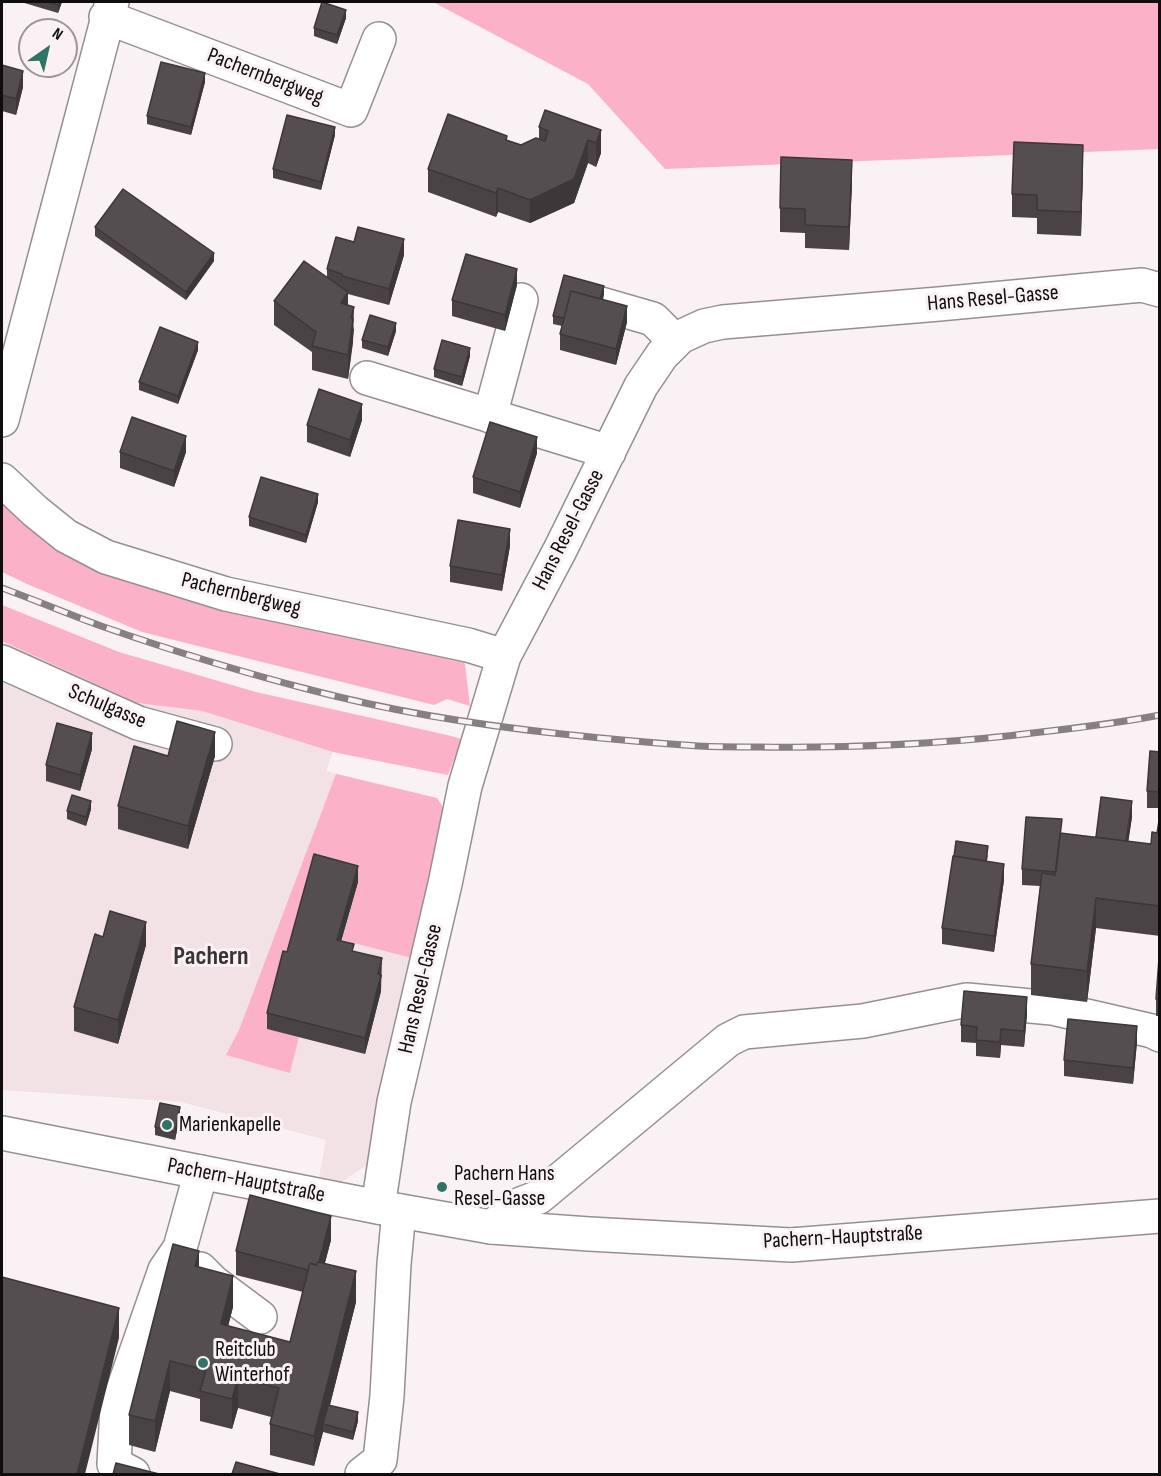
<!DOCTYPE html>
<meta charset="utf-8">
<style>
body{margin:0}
#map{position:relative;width:1161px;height:1476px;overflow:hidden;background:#faf1f4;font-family:"Sofia Sans Condensed",sans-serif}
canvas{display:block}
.frame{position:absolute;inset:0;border:3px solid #100d0e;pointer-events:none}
.north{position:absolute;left:18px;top:18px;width:60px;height:60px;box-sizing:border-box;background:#faf1f4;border:2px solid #9c9698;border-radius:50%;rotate:34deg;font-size:16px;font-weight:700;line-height:24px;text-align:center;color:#100d0e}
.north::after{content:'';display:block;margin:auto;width:21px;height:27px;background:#2f7467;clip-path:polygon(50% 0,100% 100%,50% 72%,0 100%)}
</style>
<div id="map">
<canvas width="1161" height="1476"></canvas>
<div class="frame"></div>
<div class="north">N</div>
</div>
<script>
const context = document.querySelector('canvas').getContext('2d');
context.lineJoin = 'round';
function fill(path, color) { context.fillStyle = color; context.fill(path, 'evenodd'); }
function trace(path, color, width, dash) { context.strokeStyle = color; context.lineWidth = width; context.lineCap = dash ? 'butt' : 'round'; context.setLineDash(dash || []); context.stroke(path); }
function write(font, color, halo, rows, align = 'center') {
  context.font = font + ' "Sofia Sans Condensed",sans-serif'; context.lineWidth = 6; context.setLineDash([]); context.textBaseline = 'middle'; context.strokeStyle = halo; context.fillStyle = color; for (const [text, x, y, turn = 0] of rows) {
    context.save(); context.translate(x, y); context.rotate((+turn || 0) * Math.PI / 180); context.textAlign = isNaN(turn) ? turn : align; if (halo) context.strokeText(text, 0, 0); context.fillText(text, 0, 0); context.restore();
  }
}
fill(new Path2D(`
 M2,641L137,703L202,711L333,752L326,771L437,798L412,958L366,1166L341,1182L319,1177L326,1140L181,1102L2,1090Z`), '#f2e2e6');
fill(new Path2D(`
 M433,2H1159V149L665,169L588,84Z
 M2,504L24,515L461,657L465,664L470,706L447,699L434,705L142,632L27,584L2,572Z
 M2,605L119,652L256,692L447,735L462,739L448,775L333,752L202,711L137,703L2,641Z
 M336,774L437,798L447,813L412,958L342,940L358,882L267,1029L299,1037L290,1073L226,1055L239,1030Z`), '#fbb1c8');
const minor = new Path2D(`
 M106,17L351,110L379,39
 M601,304L653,319L664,330L674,343
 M367,378L609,452
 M490,416L521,300
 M2,420L112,2
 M2,480L35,511L66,536L106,557L226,594L468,645L504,656
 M2,662L138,723L215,744
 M378,1207L394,1102L445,884L465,786L504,656L560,550L641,386L662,355L680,337L704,326L723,322L939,304L1142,285L1160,290
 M491,1227L521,1204L539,1197L728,1040L744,1032L863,1021L967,1000L1052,1008L1152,1031L1160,1035
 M200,1269L213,1282L260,1317
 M133,1474L114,1464L117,1407L165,1270L180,1248L201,1172
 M362,1474L380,1460L387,1396L394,1264L399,1211`);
const major = new Path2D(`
 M2,1133L378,1207L491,1227L589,1234L791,1245L1160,1216`);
trace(minor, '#968f91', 36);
trace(major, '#968f91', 36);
trace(minor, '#fff', 33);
trace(major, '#fff', 33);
const rail = new Path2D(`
 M2,588C35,600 68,614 101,626C170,650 241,672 311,690C394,712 478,725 562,734C608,739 653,743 698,746C718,747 738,747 758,747C841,748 924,745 1007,736C1058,730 1109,725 1160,715`);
trace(rail, '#868082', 7);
trace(rail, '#faf1f4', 4.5, [14]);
fill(new Path2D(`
 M21,2H62L58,13Z
 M346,18L337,44L314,36V28Z
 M2,65L23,87L16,115L2,111Z
 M205,82L191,135L147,124V116Z
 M539,127L601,130V153L596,167L588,163L574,203L530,223L498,212L496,217L428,192V169L507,141L521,145L539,139Z
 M335,135L321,190L273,178V169Z
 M1083,169L1081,236L1037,234V218L1012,217V194Z
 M852,183L849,250L805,248V233L780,232V208Z
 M95,227L214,261L186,300L95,236Z
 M404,255L389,305L348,294V305L354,330L348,379L312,370V352L274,325V301L327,277V269Z
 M517,285L505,331L452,316V300Z
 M604,294L603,300L627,322L616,365L560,350V334L562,326L553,324V316Z
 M396,331L388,356L362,348V340Z
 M198,350L178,404L139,390V382Z
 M470,356L462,386L434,377V369Z
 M362,420L350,457L307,442V425Z
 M120,452H186L174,487L120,468Z
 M537,453L520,508L473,493V477Z
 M318,502L306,543L249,526V517Z
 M510,546L502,591L450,582V566Z
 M92,749L80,791L46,781V765Z
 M1160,752V808H1147V791Z
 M168,756H215L188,849L118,829V806Z
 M1101,797L1132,817L1128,842L1151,844L1157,833L1160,815V936L1096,928L1087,1002L1031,995V964L1040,886L1022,885V869L1062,834L1096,838Z
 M91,809L86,826L67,819V811Z
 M988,854L987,861L1004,880L994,952L942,944V928Z
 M358,882L341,941L382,975L381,979V991L365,1054L267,1029V1013L287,952Z
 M103,937L146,945L118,1044L74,1031V1007Z
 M1160,945V1016H1156V999Z
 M1027,1014L1024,1047L1001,1045L1000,1058L976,1056V1043L961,1042V1025Z
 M1137,1042L1133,1084L1064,1076V1060Z
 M180,1116L175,1140L155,1135V1127Z
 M331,1240L325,1263L356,1302L330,1405L358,1421L353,1440L323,1432L314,1466L270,1455V1424L271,1417L238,1408L232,1429L200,1421V1399L170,1391L155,1452L129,1445V1415L199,1267L233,1307L228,1326L290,1342L303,1292L236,1275V1251Z`), '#494345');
fill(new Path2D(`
 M59,2H62L58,13V5Z
 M346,10V18L337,44V35Z
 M23,71V87L16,115V99Z
 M205,73V82L191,135V127Z
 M335,127V135L321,190V182Z
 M601,130V153L596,167V143Z
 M588,140V163L574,203L530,223V200Z
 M1083,145V169L1081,236V212Z
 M852,160V183L849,250V227Z
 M498,188V212L496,217V193Z
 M404,239V255L389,305V289Z
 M214,253V261L186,300V292Z
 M517,269V285L505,331V315Z
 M604,286V294L598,315V307Z
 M348,292V315L341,303Z
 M627,306V322L616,365V349Z
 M354,307L353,343L348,379V355L351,318Z
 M396,323V331L388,356V347Z
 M198,342V350L178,404V396Z
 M470,348V356L462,386V377Z
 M362,404V420L350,457V440Z
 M186,436V452L174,487V471Z
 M537,437V453L520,508V492Z
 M318,494V502L306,543V535Z
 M510,529V546L502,591V575Z
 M215,732V756L188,849V826Z
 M92,733V749L80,791V775Z
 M91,801V809L86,826V817Z
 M1132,801V817L1126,857V841Z
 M1004,864V880L994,952V936Z
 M358,866V882L337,956V940Z
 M1096,898V928L1087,1002V971Z
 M146,922V945L118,1044V1020Z
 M382,958L381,991L365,1054V1038Z
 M1027,997V1014L1024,1047V1031Z
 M1137,1026V1042L1133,1084V1068Z
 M1001,1029V1045L1000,1058V1042Z
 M180,1107V1116L175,1140V1132Z
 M331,1216V1240L316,1295V1272Z
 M199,1251V1281L195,1266Z
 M356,1271V1302L325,1424H323V1432L314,1466V1436Z
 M233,1276V1307L221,1354V1324Z
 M119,1308V1338L85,1474H77Z
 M170,1361V1391L155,1452V1421Z
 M238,1378V1408L232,1429V1399Z
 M358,1412V1421L353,1440V1432Z`), '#3c3738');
const building = new Path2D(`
 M47,2H59L58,5Z
 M322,2L346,10L337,35L314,28Z
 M161,62L205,73L191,127L147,116Z
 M2,65L23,71L16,99L2,95Z
 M545,110L601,130L596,143L588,140L574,179L530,200L498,188L496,193L428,169L448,114L507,136L506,140L521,145L536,138L545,141L548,131L539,127Z
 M287,115L335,127L321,182L273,169Z
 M1014,142L1083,145L1081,212L1037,210V195L1012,194Z
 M781,157L852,160L849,227L805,225V209L780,208Z
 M123,189L214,253L186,292L95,227Z
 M358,227L404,239L389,289L342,276V274L327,269L336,237L354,242Z
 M466,254L517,269L505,315L452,300Z
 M304,261L348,292L341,303L354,307L351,318L353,319L348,355L312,346L316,332L274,301Z
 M564,275L604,286L600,299L571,291L564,318L553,316Z
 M571,291L627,306L616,349L560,334Z
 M370,315L396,323L388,347L362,340Z
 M160,327L198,342L178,396L139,382Z
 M442,340L470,348L462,377L434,369Z
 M319,389L362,404L350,440L307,425Z
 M132,417L186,436L174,471L120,452Z
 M490,422L537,437L520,492L473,477Z
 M261,477L318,494L306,535L249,517Z
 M458,520L510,529L502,575L450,566Z
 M177,721L215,732L188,826L118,806L134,746L168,756Z
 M57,723L92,733L80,775L46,765Z
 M1150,751L1160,752V792L1147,791Z
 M72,795L91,801L86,817L67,811Z
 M1101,797L1132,801L1126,841L1096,837Z
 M1160,815V906L1096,898L1087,971L1031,964L1042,873L1055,875L1060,833L1151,844L1152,832L1157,833Z
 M1026,817L1062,819L1056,872L1022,869Z
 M956,841L988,846L986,861L954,856Z
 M314,854L358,866L337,940L354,944L352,951L382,958L378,974L381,975L365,1038L267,1013L283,951L287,952Z
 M953,856L1004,864L994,936L942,928Z
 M110,911L146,922L118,1020L74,1007L95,934L103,937Z
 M1160,945V1000L1156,999Z
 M964,991L1027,997L1024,1031L1001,1029L1000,1042L976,1040L977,1027L961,1025Z
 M1068,1019L1137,1026L1133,1068L1064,1060Z
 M160,1103L180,1107L175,1132L155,1127Z
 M250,1195L331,1216L319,1262H318L316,1265L310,1263L308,1270L236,1251Z
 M173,1244L199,1251L195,1266L233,1276L221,1324L290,1342L310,1263L316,1265L318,1262L356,1271L314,1436L270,1424L279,1388L238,1378L232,1399L200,1391L206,1370L170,1361L155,1421L129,1415Z
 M2,1277L119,1308L77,1474H2Z
 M328,1405L358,1412L353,1432L323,1424Z
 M236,1462L280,1474H232Z
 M116,1463L159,1474H113Z`);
fill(building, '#554e50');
trace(building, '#3c3738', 1.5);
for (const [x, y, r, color] of [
 [167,1125,6,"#2f7467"],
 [442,1187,6,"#2f7467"],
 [203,1363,6,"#2f7467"]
]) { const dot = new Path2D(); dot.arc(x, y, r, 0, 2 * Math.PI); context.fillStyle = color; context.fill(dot); trace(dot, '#faf1f4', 2); }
write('22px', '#100d0e', '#faf1f4', [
 ["Pachernbergweg",265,77,21],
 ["Hans Resel-Gasse",993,299,-5],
 ["Hans Resel-Gasse",569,530,-63],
 ["Pachernbergweg",241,595,14],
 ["Schulgasse",107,707,23],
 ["Hans Resel-Gasse",421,989,-77],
 ["Pachern-Hauptstraße",246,1181,11],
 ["Pachern-Hauptstraße",843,1238,-3]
]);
write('22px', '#100d0e', '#faf1f4', [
 ["Marienkapelle",179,1125],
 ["Pachern Hans",454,1174],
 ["Resel-Gasse",454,1199],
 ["Reitclub",215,1350],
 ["Winterhof",215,1375]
], 'left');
write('bold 26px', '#3b3436', '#faf1f4', [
 ["Pachern",211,957]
]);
</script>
